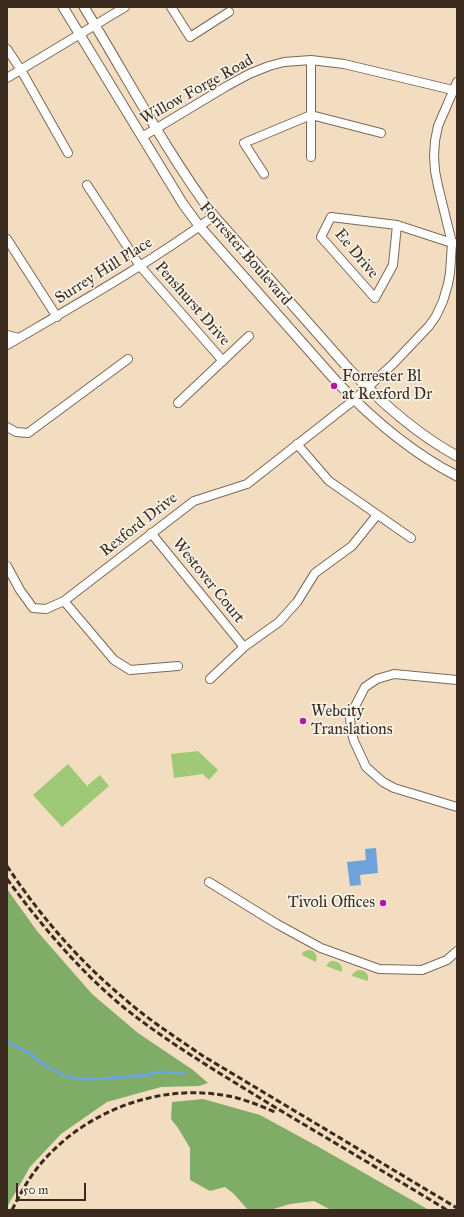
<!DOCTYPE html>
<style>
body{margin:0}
#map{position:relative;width:464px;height:1217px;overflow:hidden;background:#f3ddc0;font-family:"IM FELL Great Primer",serif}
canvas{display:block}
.frame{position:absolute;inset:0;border:8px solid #3b2a1e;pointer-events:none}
.scale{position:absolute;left:16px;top:1183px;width:70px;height:18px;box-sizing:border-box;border:2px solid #3b2a1e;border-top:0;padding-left:5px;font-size:12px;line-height:14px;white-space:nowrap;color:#3b2a1e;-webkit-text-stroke:3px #f7f3e8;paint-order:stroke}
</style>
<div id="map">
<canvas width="464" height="1217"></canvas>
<div class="frame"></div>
<div class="scale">50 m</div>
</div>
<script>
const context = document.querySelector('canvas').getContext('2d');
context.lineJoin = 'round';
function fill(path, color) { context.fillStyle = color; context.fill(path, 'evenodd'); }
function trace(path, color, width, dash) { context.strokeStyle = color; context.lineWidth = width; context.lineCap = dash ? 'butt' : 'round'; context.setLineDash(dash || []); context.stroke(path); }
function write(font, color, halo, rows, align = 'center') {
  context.font = font + ' "IM FELL Great Primer",serif'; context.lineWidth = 3.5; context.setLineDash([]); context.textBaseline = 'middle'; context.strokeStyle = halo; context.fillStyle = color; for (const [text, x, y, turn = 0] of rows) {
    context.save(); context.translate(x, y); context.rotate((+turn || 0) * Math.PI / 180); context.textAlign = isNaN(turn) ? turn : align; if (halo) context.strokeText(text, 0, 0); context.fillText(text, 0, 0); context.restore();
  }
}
fill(new Path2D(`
 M198,751L218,770L209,780L203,774L174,778L171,754Z
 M68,764L88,787V785L100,775L109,786L62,827L33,795Z
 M308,950C315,950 318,955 316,962L302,955L303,952Z
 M332,961C339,961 343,965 342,972L326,966L329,962Z
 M358,970C366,970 369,974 368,981L352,976L353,973Z`), '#9fc976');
fill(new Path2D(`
 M7,889L37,931L92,994L138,1033L193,1070L208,1083L199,1086L161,1087L107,1102L61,1134L30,1167L7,1207Z
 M203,1099L260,1115L317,1146L429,1210H331L314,1201L290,1204L270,1210H248L234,1194L225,1187L210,1191L190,1180V1148L178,1128L171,1119L172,1102Z`), '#7fad67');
fill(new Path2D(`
 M376,848L378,873L360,875L361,885L350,886L347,862L366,860L365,849Z`), '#6ea4db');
trace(new Path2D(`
 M7,1041L29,1053L43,1064L67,1077L81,1079H97L146,1075L159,1072L184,1073`), '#6ea4db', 3);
const minor = new Path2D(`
 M171,7L190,37L229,12
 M7,49L21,70L68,153
 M7,78L125,7
 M142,137L227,86L249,74L269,66L284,62L311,60L344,64L457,91
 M311,157V60
 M264,174L244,143L311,115L381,133
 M87,185L140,266L223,361
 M331,217L397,225L393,265L375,298L321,237Z
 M397,225L452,243H455
 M7,239L57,317
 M7,335L19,338
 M7,345C77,304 148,264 214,216
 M178,403L249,336
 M7,427L16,432L28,433L128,359
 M297,444L329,481L411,538
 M151,533L244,647
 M7,566L20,590L33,608L46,609L64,601L194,501L247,484L354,400L393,364L429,326L436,316L443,301L448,284L450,273L452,243L438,186L435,171L434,156L435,141L438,126L457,82
 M64,601L114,660L130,670L178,666
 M210,679L244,647L279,622L297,602L315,573L352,546L377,515
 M457,680L394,674L377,679L365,687L350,716L351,730L354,741L366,767L383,782L394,788L457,807
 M209,882L277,924L321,948L379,969L422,970L447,960L457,951`);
const tertiary = new Path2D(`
 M63,7L183,204L200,227L336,381C372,419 410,452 457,476
 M84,7C127,77 165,150 214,216L349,369C381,402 416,434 457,456`);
trace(minor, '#7b6957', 10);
trace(tertiary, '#7b6957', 11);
trace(minor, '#fff', 8);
trace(tertiary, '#fff', 9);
trace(new Path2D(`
 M7,866C40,916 80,962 126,1000C150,1021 177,1038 203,1056L457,1208
 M7,879C41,925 78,969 122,1006C168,1043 218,1072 268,1103C328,1139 388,1174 447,1210
 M12,1210C21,1192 30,1176 43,1161C88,1110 160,1083 228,1096C245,1099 261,1106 277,1113`), '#3b2a1e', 3, [6, 3]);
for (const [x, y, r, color] of [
 [334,386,4,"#b5179e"],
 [303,721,4,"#b5179e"],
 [383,903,4,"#b5179e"]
]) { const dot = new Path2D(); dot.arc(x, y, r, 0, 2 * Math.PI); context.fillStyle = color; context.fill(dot); trace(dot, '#f7f3e8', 1.5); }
write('16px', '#3b2a1e', '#f7f3e8', [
 ["Willow Forge Road",197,90,-29],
 ["Forrester Boulevard",245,254,49],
 ["Ee Drive",356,254,50],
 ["Surrey Hill Place",104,271,-32],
 ["Penshurst Drive",192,304,49],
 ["Rexford Drive",139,525,-38],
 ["Westover Court",208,581,51]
]);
write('16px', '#3b2a1e', '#f7f3e8', [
 ["Forrester Bl",342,377],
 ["at Rexford Dr",342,395],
 ["Webcity",311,712],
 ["Translations",311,730],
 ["Tivoli Offices",375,903,"right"]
], 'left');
</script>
